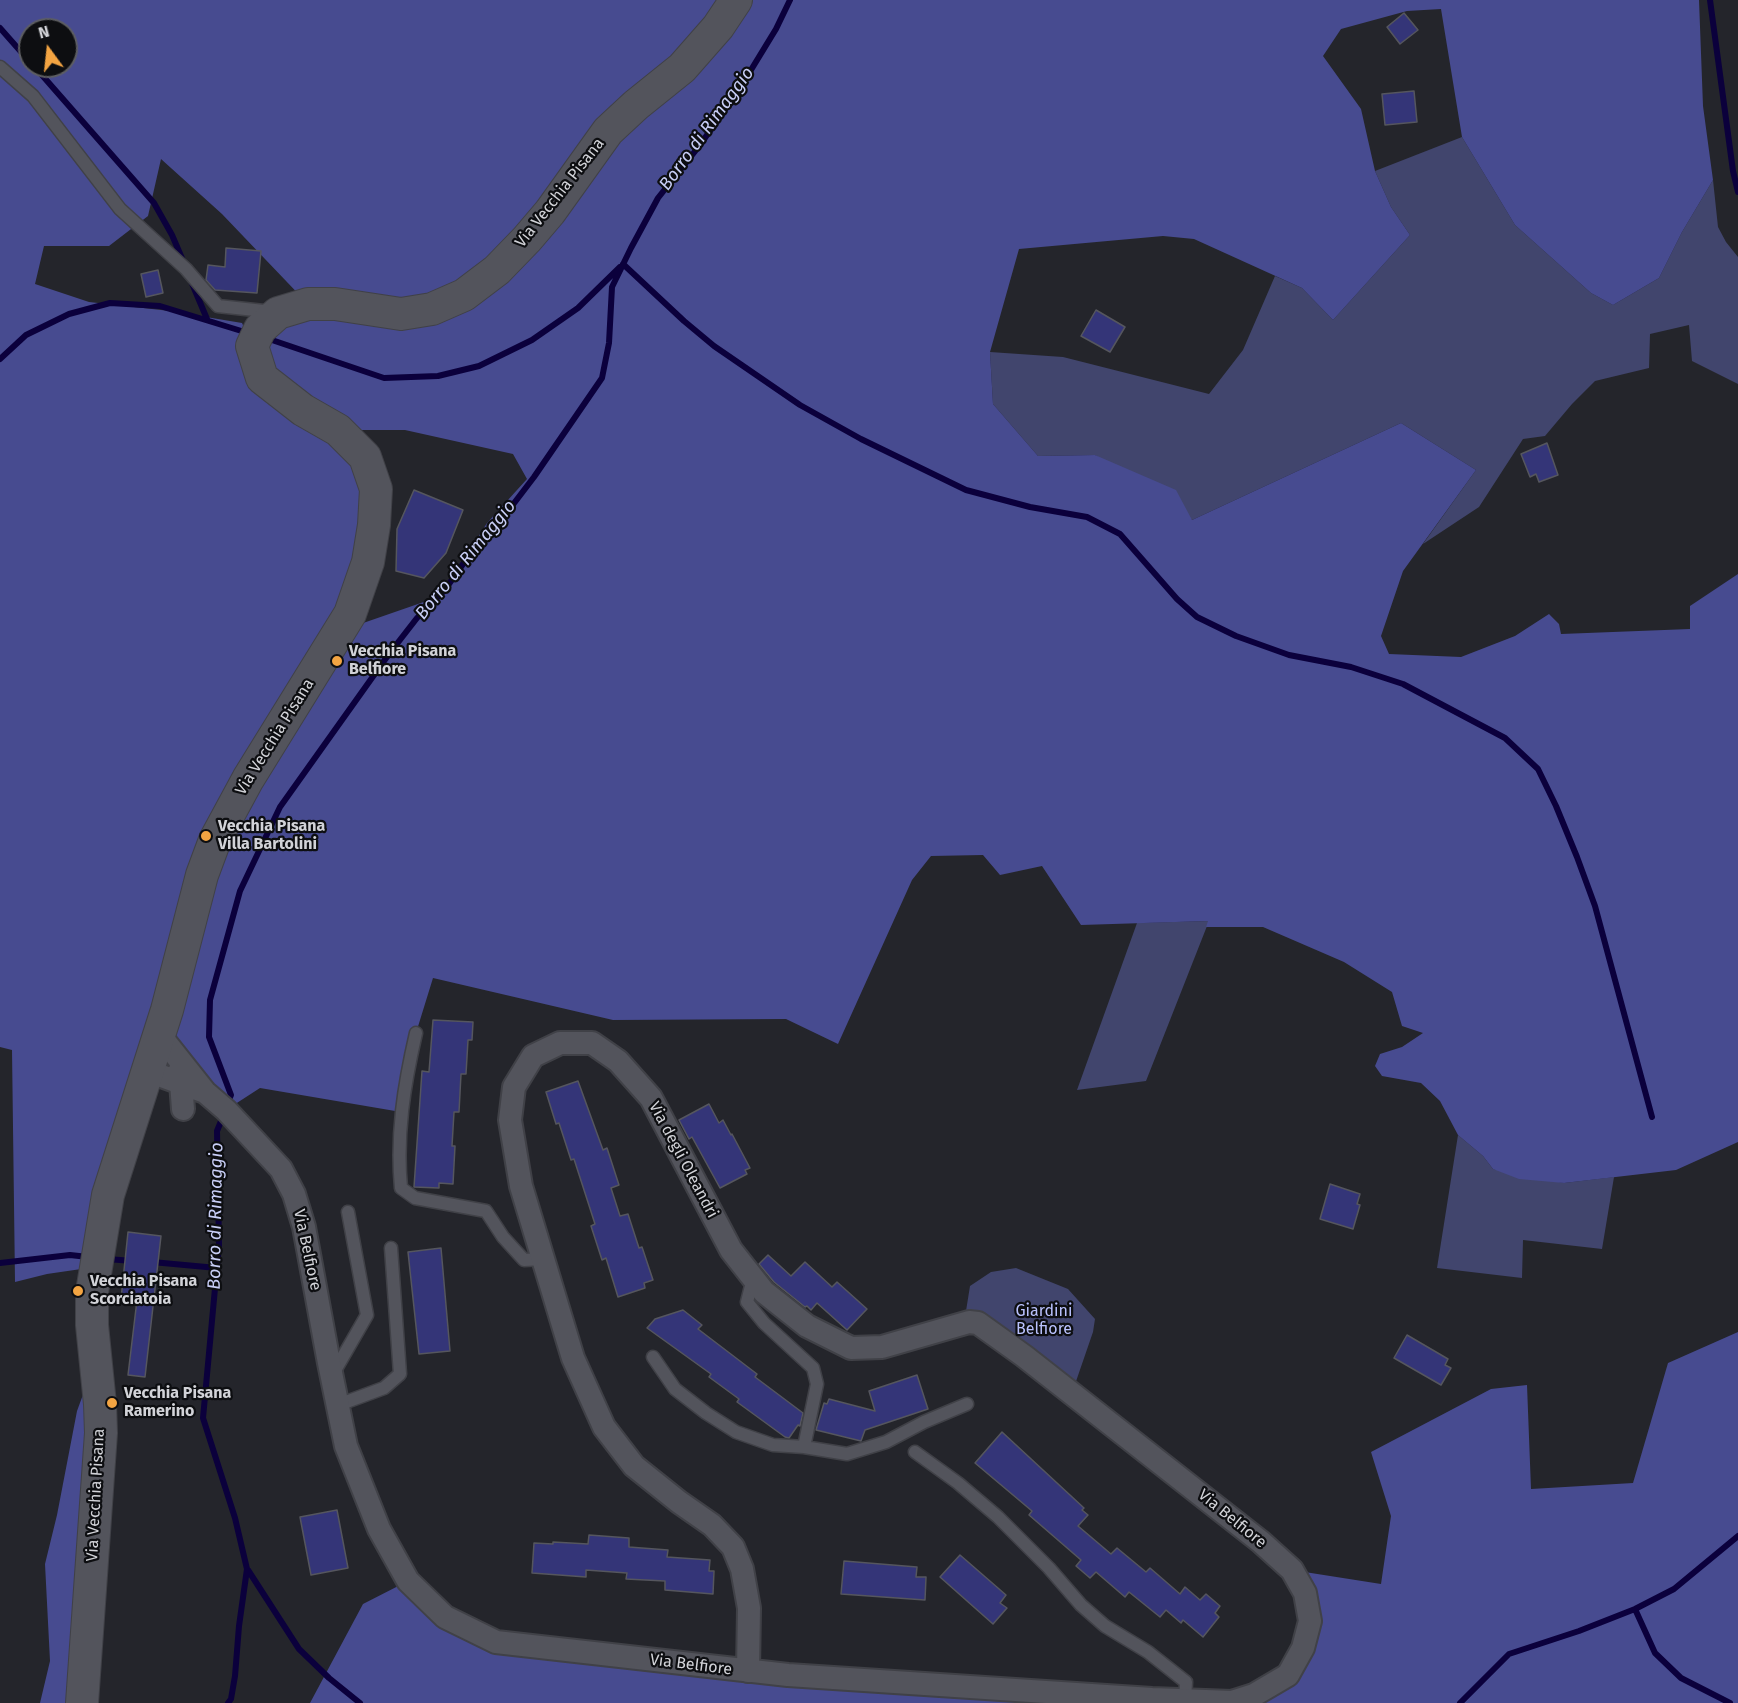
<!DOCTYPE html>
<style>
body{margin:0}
#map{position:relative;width:1738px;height:1703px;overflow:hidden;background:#24252b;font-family:"Fira Sans",sans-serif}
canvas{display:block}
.north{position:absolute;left:18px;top:18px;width:60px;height:60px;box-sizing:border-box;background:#0d0e11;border:2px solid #5c5d61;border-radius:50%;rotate:345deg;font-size:16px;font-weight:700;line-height:24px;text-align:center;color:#d2d3d8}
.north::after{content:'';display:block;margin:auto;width:21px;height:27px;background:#f3a442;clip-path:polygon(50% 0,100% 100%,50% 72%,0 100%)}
</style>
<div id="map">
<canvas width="1738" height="1703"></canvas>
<div class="north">N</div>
</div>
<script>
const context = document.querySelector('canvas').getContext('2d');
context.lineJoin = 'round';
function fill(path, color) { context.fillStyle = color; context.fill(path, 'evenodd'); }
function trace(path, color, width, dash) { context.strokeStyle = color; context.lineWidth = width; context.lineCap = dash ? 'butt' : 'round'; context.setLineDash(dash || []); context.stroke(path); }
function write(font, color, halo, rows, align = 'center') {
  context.font = font + ' "Fira Sans",sans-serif'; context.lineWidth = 4.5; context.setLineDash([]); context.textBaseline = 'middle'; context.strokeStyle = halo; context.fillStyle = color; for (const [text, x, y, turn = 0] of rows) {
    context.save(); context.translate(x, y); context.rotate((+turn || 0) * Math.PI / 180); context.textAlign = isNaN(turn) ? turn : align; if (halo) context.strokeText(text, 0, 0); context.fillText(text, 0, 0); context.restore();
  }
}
fill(new Path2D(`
 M1462,137L1515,225L1591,293L1613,305L1659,278L1682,232L1713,180L1718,227L1726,242L1738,257V384L1692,361L1689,325L1650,334L1649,368L1595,381L1572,404L1545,436L1523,439L1479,507L1423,544L1476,470L1401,423L1192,520L1095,455L1038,456L993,404L990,352L1063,357L1209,394L1243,350L1275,276L1302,288L1333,320L1410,235L1391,207L1375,171Z
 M1209,921L1146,1081L1077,1090L1137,923Z
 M1458,1135L1483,1156L1493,1169L1564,1183L1614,1177L1602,1249L1523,1240L1522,1278L1437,1268Z
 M1016,1268L1068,1289L1095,1319L1093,1332L1072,1393L978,1323L966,1311L970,1286L991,1272Z`), '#41456d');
fill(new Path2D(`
 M0,0H1699L1703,106L1713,180L1682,232L1659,278L1613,305L1591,293L1515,225L1462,137L1441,9L1407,11L1341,29L1323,56L1361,109L1375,171L1391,207L1410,235L1333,320L1302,288L1194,239L1163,236L1019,249L990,352L993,404L1038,456L1095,455L1176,490L1192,520L1401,423L1476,470L1403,571L1381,636L1389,654L1461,657L1515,636L1549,614L1559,624L1561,634L1690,629V606L1738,574V1142L1676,1170L1564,1183L1519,1179L1493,1169L1483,1156L1458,1135L1440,1101L1421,1083L1382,1076L1375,1066L1380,1054L1402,1047L1423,1033L1402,1026L1392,992L1344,962L1263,927H1206L1208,921L1081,925L1042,866L1000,875L983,855L931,856L912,880L838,1044L786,1019L613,1020L433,978L416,1033L401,1112L260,1088L226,1110L160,1035L95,1267L47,1274L15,1282L12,1050L0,1047ZM30,30H66V66H30ZM161,159L222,214L308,304L252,345L242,323L170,311L89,302L35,284L44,246H109L148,216ZM339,430H405L513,454L527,479L487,523L441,596L343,630L376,489Z
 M1738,1332V1703H310L363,1604L408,1581L445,1617L553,1648L1254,1695L1303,1648L1292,1570L1381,1584L1391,1516L1371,1452L1491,1389L1527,1385L1531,1489L1633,1483L1668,1363Z
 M95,1362L82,1703H40L50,1661L45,1564L57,1515L77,1411Z`), '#474b90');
trace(new Path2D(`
 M1710,0L1733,171L1738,192
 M0,28L30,62
 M34,66L154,203L172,235L184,263
 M623,264L684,321L714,346L800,405L861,439L966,490L1030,507L1087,517L1120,534L1177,599L1197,617L1236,636L1289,655L1351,667L1403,684L1505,738L1538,769L1556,806L1577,857L1595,906L1652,1117
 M191,281L207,319
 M266,338L384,378L438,376L479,366L532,340L578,308L620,267
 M0,359L26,335L69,314L110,303L160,306L248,333
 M227,1104L231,1095L209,1037L210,1000L240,891L280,807L389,654L417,618L444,591L468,557L502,519L534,477L602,378L609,343L612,287L631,248L658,198L700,145L740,88L776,29L790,0
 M224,1114L217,1131L219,1245L203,1418L235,1518L247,1569L239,1626L235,1676L231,1699L228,1703
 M107,1259L133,1261
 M152,1262L217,1268
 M0,1263L70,1255L88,1257
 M248,1570L299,1649L329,1678L360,1703
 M1635,1609L1655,1653L1681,1678L1730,1703
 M1460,1703L1509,1654L1579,1631L1635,1609L1674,1589L1738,1536`), '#0b003c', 6);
const building = new Path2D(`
 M1404,13L1418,30L1400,44L1387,27Z
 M1414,91L1417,122L1385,125L1382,94Z
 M226,248L261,251L257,293L215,290L206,280L208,265L225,267Z
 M158,270L163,293L146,297L141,274Z
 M1096,310L1125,327L1110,352L1081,336Z
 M1547,443L1558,475L1539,482L1536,474L1530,477L1521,454Z
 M414,490L463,510L446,553L424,578L396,571L397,529Z
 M433,1020L473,1022L472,1040H468L466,1074H461L459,1112H454L452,1146H455L453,1184L439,1183V1188L414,1187L422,1071L429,1072Z
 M578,1081L603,1150L607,1148L619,1185L611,1188L620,1216L628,1214L639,1248L642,1247L653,1280L644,1283L645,1288L618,1297L606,1258L602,1260L591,1226L595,1224L574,1159L571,1160L559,1123L556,1124L546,1092Z
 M709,1104L719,1123L723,1120L731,1135L732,1134L750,1168L745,1170L747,1174L720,1188L692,1137L689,1139L679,1120Z
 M1330,1184L1360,1194L1357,1204L1360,1205L1353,1229L1320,1219Z
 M128,1232L161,1236L145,1377L128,1375L137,1300L121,1299Z
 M441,1248L450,1351L419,1354L408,1252Z
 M768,1255L791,1276L805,1262L832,1287L837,1282L867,1309L847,1330L817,1303L811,1310L807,1306L805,1307L774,1282L759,1264Z
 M683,1310L702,1325L698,1329L757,1374L755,1377L803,1413L800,1426L798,1425L789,1438L785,1437L737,1402L739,1399L709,1377L711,1374L647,1328L655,1319Z
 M1407,1335L1448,1359L1445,1365L1451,1368L1441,1385L1394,1358Z
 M917,1375L928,1409L865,1430L861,1441L816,1430L824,1403L827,1404L829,1399L875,1411L869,1391Z
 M1002,1432L1084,1508L1082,1510L1088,1515L1078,1526L1111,1554L1117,1548L1146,1572L1150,1568L1180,1594L1185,1587L1200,1600L1206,1594L1220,1606L1215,1613L1219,1617L1203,1637L1183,1620L1181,1623L1166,1610L1160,1617L1129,1592L1125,1597L1096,1572L1090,1578L1076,1566L1081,1560L1029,1515L1032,1511L975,1463Z
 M337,1510L348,1568L311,1575L300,1517Z
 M589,1535L629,1538V1547L668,1550L667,1557L710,1560L709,1571H714L713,1594L665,1590V1581L626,1579L627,1573L586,1570V1577L532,1573L534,1543L553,1544V1542L588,1544Z
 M960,1555L1006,1595L1000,1603L1007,1608L993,1624L940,1577Z
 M844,1561L917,1567L916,1577H926L925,1600L841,1594Z`);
fill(building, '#343578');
trace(building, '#55565e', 1.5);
const service = new Path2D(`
 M0,67L33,96L120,209L186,269L218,306L273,312
 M416,1033C404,1085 396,1135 401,1188L415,1198L486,1211L503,1237L524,1260L543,1259
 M653,1357L675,1389L706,1413L736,1432L773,1445L804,1447L817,1384L813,1368L764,1323L747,1302L753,1278
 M333,1374L367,1315L348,1212
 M338,1405L384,1388L400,1374L391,1248
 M804,1447L847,1454L886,1442L924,1422L967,1404
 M915,1452L958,1483L998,1517L1049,1568L1081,1605L1105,1626L1148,1652L1186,1682L1185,1700`);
const minor = new Path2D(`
 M159,1034L205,1092L226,1110L281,1169L294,1194L304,1227L329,1363L346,1446L379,1529L408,1581L445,1617L496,1642L788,1675L1152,1699L1232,1702L1254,1695L1288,1675L1303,1648L1310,1621L1305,1593L1292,1570L1261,1542L1024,1356L978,1323L969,1322L882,1347L851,1348L807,1326L764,1292L731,1250L651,1098L618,1061L592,1043H560L533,1056L514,1087L510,1120L521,1186L573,1358L604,1427L634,1466L679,1502L712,1525L733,1547L742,1569L749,1608L748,1671
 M180,1070L183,1109
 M148,1071L205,1092`);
const secondary = new Path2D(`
 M82,1703L101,1433L100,1404L92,1325V1292L108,1195L167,1010L202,875L215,840L248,779L350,614L368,562L374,525L376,489L365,457L338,430L303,410L262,378L252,346L260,329L278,313L308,304H335L401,314L432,309L464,295L497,270L527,239L550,212L608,131L636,105L682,68L718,27L736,0`);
trace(service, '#404147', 15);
trace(minor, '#404147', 26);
trace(secondary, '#404147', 34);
trace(service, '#53545c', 12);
trace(minor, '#53545c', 22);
trace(secondary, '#53545c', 32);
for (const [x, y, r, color] of [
 [337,661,6,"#f3a442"],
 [206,836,6,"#f3a442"],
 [78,1291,6,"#f3a442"],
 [112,1403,6,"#f3a442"]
]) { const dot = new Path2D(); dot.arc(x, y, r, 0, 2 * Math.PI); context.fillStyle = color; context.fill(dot); trace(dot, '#0d0e11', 2); }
write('16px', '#d2d3d8', '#0d0e11', [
 ["Via Vecchia Pisana",560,193,-52],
 ["Via Vecchia Pisana",275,737,-58],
 ["Via degli Oleandri",683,1160,62],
 ["Via Belfiore",307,1250,78],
 ["Via Vecchia Pisana",96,1495,-87],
 ["Via Belfiore",1232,1519,39],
 ["Via Belfiore",691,1665,7]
]);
write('bold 16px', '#d2d3d8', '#0d0e11', [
 ["Vecchia Pisana",349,652],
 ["Belfiore",349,670],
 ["Vecchia Pisana",218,827],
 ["Villa Bartolini",218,845],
 ["Vecchia Pisana",90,1282],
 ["Scorciatoia",90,1300],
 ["Vecchia Pisana",124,1394],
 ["Ramerino",124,1412]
], 'left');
write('16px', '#bac2fe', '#0d0e11', [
 ["Giardini",1044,1312],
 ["Belfiore",1044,1330]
]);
write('italic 18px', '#c8cef6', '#0d0e11', [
 ["Borro di Rimaggio",707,129,-54],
 ["Borro di Rimaggio",466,560,-51],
 ["Borro di Rimaggio",216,1216,-89]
]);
</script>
